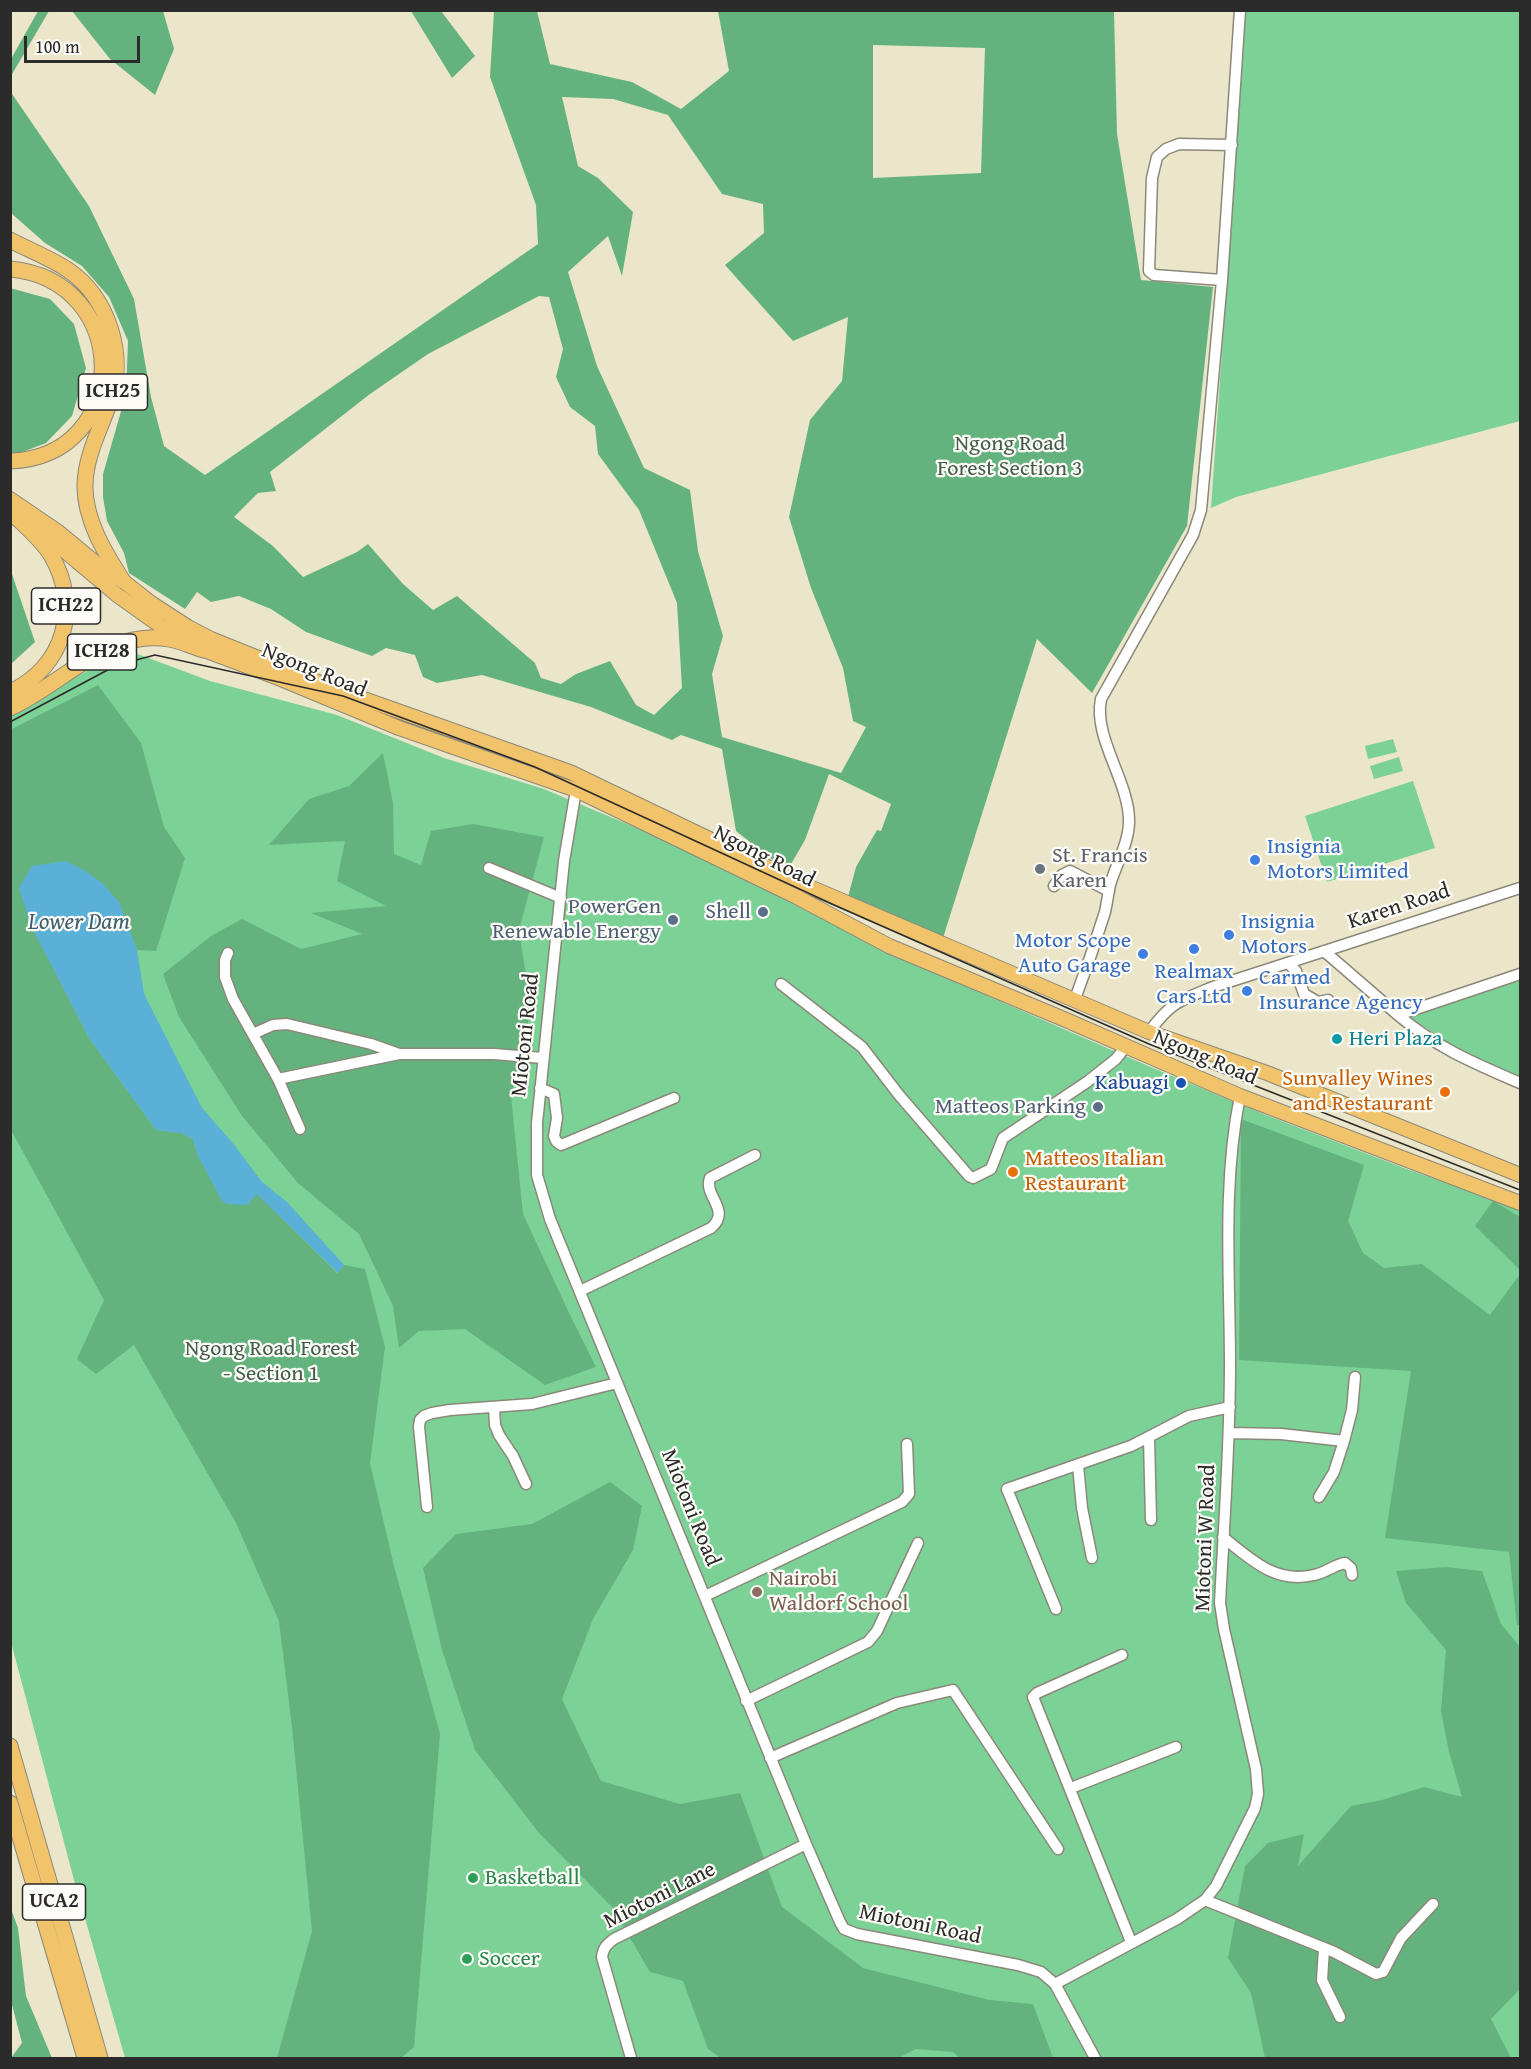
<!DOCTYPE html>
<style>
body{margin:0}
#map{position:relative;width:1531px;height:2069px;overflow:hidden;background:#ebe6c9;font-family:"Gentium Book Plus",serif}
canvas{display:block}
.frame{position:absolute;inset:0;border:12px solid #2b2b2b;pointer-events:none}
.scale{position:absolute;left:24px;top:36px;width:116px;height:27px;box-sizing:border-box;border:3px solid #2b2b2b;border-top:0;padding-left:8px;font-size:18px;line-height:21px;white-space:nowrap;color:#2b2b2b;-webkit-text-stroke:4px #fdfcf7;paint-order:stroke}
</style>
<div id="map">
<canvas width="1531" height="2069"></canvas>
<div class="frame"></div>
<div class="scale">100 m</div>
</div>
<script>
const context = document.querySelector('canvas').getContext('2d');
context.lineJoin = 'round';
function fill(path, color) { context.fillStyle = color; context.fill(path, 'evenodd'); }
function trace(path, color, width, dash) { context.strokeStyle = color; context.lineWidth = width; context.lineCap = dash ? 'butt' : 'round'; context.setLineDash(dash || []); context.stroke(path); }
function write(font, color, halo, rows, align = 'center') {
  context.font = font + ' "Gentium Book Plus",serif'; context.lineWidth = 4.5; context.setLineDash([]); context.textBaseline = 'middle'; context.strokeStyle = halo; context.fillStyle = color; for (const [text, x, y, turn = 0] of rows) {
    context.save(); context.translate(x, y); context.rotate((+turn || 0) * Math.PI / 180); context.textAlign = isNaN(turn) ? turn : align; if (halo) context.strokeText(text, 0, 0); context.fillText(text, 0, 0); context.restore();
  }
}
fill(new Path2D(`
 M1246,11H1520V421L1236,497L1211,508Z
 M127,650L210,681L337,715L444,758L544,789L677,845L819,917L924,968L1153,1068L1266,1115L1404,1168L1520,1209V2058H125L74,1880L11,1642L10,712Z
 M1393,739L1397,752L1368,759L1365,746Z
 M1399,757L1403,771L1374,779L1370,766Z
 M1413,781L1435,848L1327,882L1305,816Z
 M1520,978V1077L1457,1049L1407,1015Z`), '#7bd196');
fill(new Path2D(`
 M38,11H49L11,76V59Z
 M72,11H163L174,49L155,95L110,59Z
 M411,11H441L475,56L452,78Z
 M494,11H537L550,64L632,82L681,109L729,71L718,11H1114L1117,134L1141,280L1213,287L1187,526L1092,693L1037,639L943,938L848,897L856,867L877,830L881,831L891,804L829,774L805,840L787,871L736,831L722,749L681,735L672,740L591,707L482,675L437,683L423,677L415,655L386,648L372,656L306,632L271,609L239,596L211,602L197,592L185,609L129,573L124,553L107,521L103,497V474L126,394L128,341L109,297L82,266L45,243L11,213L10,91L89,206L134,299L151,397L164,446L205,475L538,244L536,205L490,77ZM873,45L985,48L981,173L873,178ZM562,97L613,99L668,115L722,194L763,204L764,233L725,265L793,341L848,317L842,381L810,420L789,517L811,588L843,668L853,721L866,727L841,773L722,737L712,674L723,636L698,551L690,490L644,468L597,366L568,272L608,236L622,276L633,212L598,178L578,166ZM539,296L549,297L563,349L556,377L570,407L595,426L598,454L639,510L677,603L682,688L654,715L636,705L610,661L576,674L561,684L541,678L535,663L457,596L433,610L403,584L368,544L357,552L303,577L273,546L234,517L258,493L276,491L270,472L370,394L428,354Z
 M10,288L50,299L74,324L86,368L72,416L46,443L17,454H10Z
 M10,568L35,642L11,664H10Z
 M98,685L141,743L164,827L185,858L156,951L137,950L119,902L32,926L89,1038L156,1130L181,1133L193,1139L198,1156L257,1193L337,1273L344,1265L365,1269L385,1347L370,1463L394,1566L440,1734L414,2047L401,2058H277L312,1931L292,1727L279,1621L236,1523L134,1345L96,1374L77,1359L104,1300L11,1130L10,730Z
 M383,753L393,803L394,854L421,865L431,831L473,824L544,837L519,930L531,1009L511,1096L523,1214L570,1315L596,1367L545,1385L465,1329L419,1331L399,1348L393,1306L359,1234L298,1183L242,1116L179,1017L163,974L211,936L242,919L301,949L362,934L311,913L386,906L337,881L345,841L269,845L309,799L349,786Z
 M1241,1119L1364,1165L1348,1221L1363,1253L1384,1268L1422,1264L1490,1315L1520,1274V1625H1517L1509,1552L1385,1538L1411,1371L1239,1360Z
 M1493,1201L1520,1217V1270L1475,1226Z
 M610,1482L642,1506L633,1550L593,1619L562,1699L601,1781L680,1804L740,1793L782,1907L863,1968L989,2000L1033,2004L1053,2058H960L953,2052L916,2049L898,2058H721L708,2049L683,1981L650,1972L612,1907L539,1833L475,1750L442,1650L423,1568L456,1534L532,1524Z
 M1446,1567L1482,1571L1501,1624L1520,1647V1989L1491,2019L1511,2058H1265L1251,1993L1228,1958L1245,1866L1268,1843L1304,1834L1298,1866L1351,1806L1382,1800L1424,1787L1462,1797L1449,1752L1441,1711L1446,1650L1406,1603L1396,1571Z
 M10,1906L18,1928L26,1996L52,2058H11L22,2043L11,2001Z`), '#64b37f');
fill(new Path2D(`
 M65,861L84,870L102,883L119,902L137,950L144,994L202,1108L231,1141L262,1182L287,1202L344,1265L338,1273L257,1194L247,1205L228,1204L222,1201L198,1156L193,1139L181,1133L156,1130L89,1038L31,926L19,888L32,866Z`), '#5ab0d6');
const minor = new Path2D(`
 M1222,280L1154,275L1149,271L1152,178L1157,157L1166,149L1179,144L1232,145
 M576,790L564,861L537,1123V1175L550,1219L806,1844L840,1922L844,1929L857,1934L1018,1965L1041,1972L1055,1984L1095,2058
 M489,868L561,898
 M1054,886L1062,875L1070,871L1109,891
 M1324,951L1398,1015L1520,974
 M228,953L225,960V977L233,999L278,1079
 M1289,964L1296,971L1304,994L1318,1002L1328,1000
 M781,984L862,1047L899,1095L969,1176L973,1178L991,1169L1003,1138L1087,1082L1116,1059L1126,1046
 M1075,999C1086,970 1096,941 1105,912C1107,903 1108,894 1110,885C1116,864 1130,841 1129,819C1128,780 1093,737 1101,699L1193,535L1201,510L1222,280L1240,10
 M1398,1015C1437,1048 1474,1063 1520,1083
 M1149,1032C1171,1002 1179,1001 1213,987L1520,888
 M253,1034L273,1025L287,1024L371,1044L399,1054
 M540,1088L554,1094L557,1118L554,1136L556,1141L561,1145L674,1098
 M300,1129L278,1079L399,1054H494L543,1058
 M580,1291L711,1228C732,1210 703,1196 710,1178L755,1155
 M494,1407L495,1425L499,1435L513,1456L526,1484
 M1229,1433L1281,1434L1344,1441L1352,1410L1355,1377
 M1149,1438L1151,1520
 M1078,1465L1082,1508L1092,1558
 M1319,1497L1334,1472L1344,1441
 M427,1507L419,1427L420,1420L424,1416L432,1413L450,1410L532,1404L617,1383
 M1223,1537C1251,1560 1276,1584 1314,1575C1325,1573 1334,1565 1345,1563L1351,1568L1352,1575
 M705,1596L902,1502L909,1494L907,1444
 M1056,1609L1007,1489L1131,1446L1189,1416L1230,1407
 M1122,1655L1037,1693L1033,1697L1131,1942
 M746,1701L868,1642L877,1631L918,1543
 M770,1758L897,1703L953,1690L1058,1849
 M1071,1788L1176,1747
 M1205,1900L1334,1952L1376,1974L1383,1972L1401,1938L1433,1904
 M1324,1949L1322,1980L1340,2017
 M1055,1984L1177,1919L1205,1900L1216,1886L1255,1808L1258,1794L1256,1769L1224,1629L1220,1603C1224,1524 1230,1445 1230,1365C1230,1276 1222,1185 1240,1096
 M631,2058L602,1957C603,1948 607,1944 614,1939L806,1844`);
const major = new Path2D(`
 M10,499L57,531L98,565L123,581L151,603L188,627L211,639L333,688L570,772L805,885L1149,1032L1267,1073L1520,1175
 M32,527L48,537L117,595L162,627L204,650L281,679L399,728L576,790L797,897L889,946L1066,1020L1240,1096L1520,1203`);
const highway = new Path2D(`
 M10,240C29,250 50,258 68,270C108,297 127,356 110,401C101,428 86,454 85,484C84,519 105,553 123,581
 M10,269C133,280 133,457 10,461
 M10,692C65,667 81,606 51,555C42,540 26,527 13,514
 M10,708C62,685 107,628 169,639C181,641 193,647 204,650
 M10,1746L100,2058
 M10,1803L85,2058`);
trace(minor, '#8b887a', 13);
trace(major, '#8b887a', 16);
trace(highway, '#8b887a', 17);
trace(minor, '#fff', 10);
trace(major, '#f1c36a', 14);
trace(highway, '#f1c36a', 15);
trace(new Path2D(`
 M10,722L117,665L155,655L343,696L535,767L832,904L1149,1044L1520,1190`), '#2b2b2b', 1.5);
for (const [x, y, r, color] of [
 [1255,860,6,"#3f7fe0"],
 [1040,869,6,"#6b7280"],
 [763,912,6,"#5c6f8a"],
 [673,920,6,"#5c6f8a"],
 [1229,935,6,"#3f7fe0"],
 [1194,949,6,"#3f7fe0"],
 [1143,954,6,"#3f7fe0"],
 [1247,991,6,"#3f7fe0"],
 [1337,1039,6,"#0f9aa8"],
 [1181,1083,6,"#1a4fb4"],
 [1445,1092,6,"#e8710a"],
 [1098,1107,6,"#5c6f8a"],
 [1013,1172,6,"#e8710a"],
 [757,1592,6,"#8d6e63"],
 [473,1878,6,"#2e9e5b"],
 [467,1959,6,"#2e9e5b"]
]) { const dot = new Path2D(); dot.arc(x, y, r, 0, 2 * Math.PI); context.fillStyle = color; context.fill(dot); trace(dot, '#fdfcf7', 2); }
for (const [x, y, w] of [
 [113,392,69],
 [66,606,69],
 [102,652,69],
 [54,1902,63]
]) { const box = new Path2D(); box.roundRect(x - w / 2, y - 18, w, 36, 4.5); context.fillStyle = '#fdfcf7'; context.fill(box); trace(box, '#2b2b2b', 1.5); }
write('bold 21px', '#2b2b2b', null, [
 ["ICH25",113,392],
 ["ICH22",66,606],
 ["ICH28",102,652],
 ["UCA2",54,1902]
]);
write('22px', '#435d4b', '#fdfcf7', [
 ["Ngong Road",1010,444],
 ["Forest Section 3",1010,469],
 ["Ngong Road Forest",271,1349],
 ["- Section 1",271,1374]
]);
write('22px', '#2b2b2b', '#fdfcf7', [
 ["Ngong Road",314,671,22],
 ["Ngong Road",764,857,27],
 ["Karen Road",1399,907,-18],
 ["Miotoni Road",526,1035,-84],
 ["Ngong Road",1205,1058,23],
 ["Miotoni Road",690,1508,68],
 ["Miotoni W Road",1206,1538,-88],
 ["Miotoni Lane",660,1896,-27],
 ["Miotoni Road",920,1925,12]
]);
write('22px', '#366cbe', '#fdfcf7', [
 ["Insignia",1267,847],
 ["Motors Limited",1267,872],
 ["Insignia",1241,922],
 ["Motors",1241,947],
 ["Motor Scope",1131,941,"right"],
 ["Auto Garage",1131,966,"right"],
 ["Realmax",1194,972,"center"],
 ["Cars Ltd",1194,997,"center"],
 ["Carmed",1259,978],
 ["Insurance Agency",1259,1003]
], 'left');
write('22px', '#5b616d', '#fdfcf7', [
 ["St. Francis",1052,856],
 ["Karen",1052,881]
], 'left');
write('22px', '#4e5e75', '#fdfcf7', [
 ["PowerGen",661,907],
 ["Renewable Energy",661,932],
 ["Shell",751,912],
 ["Matteos Parking",1086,1107]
], 'right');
write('22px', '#0d838f', '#fdfcf7', [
 ["Heri Plaza",1349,1039]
], 'left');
write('22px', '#c56008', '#fdfcf7', [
 ["Sunvalley Wines",1433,1079],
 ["and Restaurant",1433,1104],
 ["Matteos Italian",1025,1159,"left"],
 ["Restaurant",1025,1184,"left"]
], 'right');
write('22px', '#164399', '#fdfcf7', [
 ["Kabuagi",1169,1083]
], 'right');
write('22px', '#785e54', '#fdfcf7', [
 ["Nairobi",769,1579],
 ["Waldorf School",769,1604]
], 'left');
write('22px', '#27864d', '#fdfcf7', [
 ["Basketball",485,1878],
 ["Soccer",479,1959]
], 'left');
write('italic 24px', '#3e606f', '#fdfcf7', [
 ["Lower Dam",79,923]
]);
</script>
